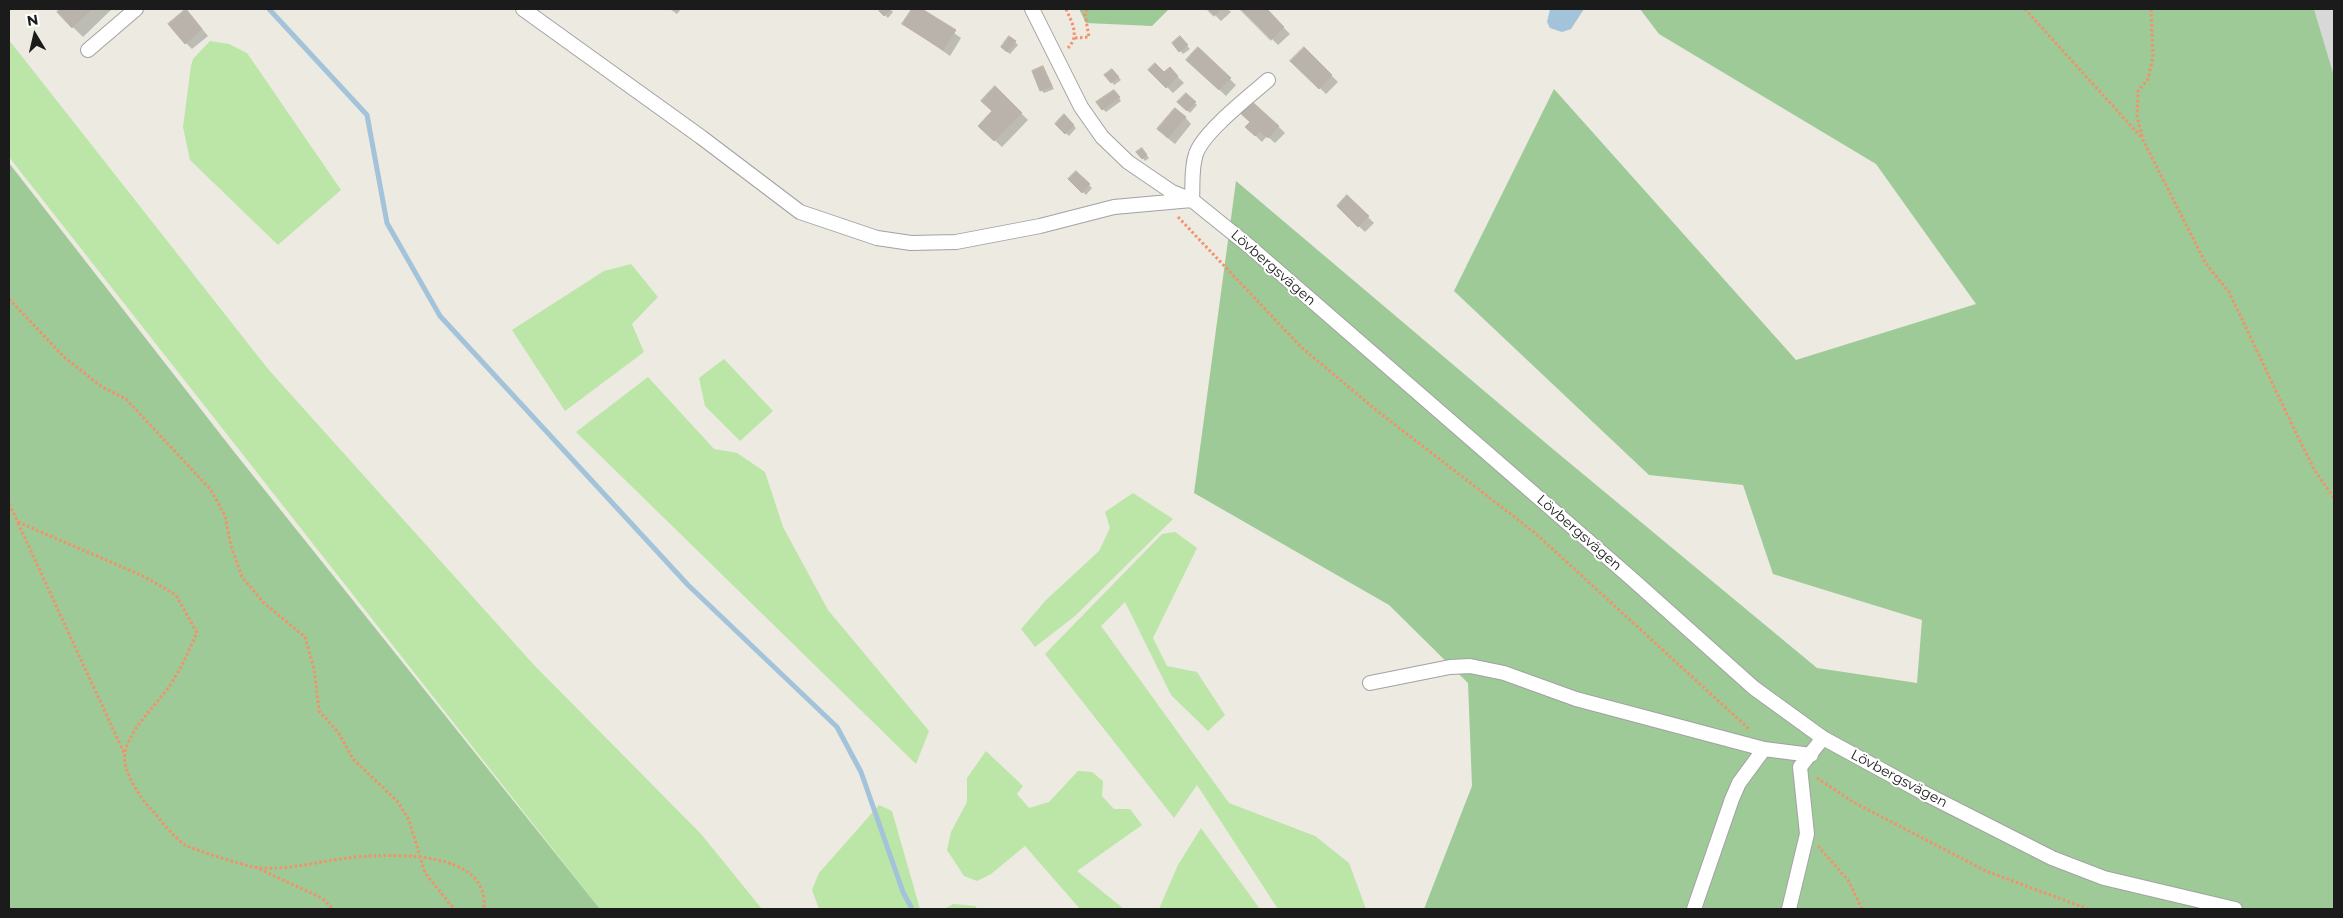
<!DOCTYPE html>
<meta charset="utf-8">
<style>
body{margin:0}
#map{position:relative;width:2343px;height:918px;overflow:hidden;background:#eceae1;font-family:Montserrat,sans-serif}
canvas{display:block}
.frame{position:absolute;inset:0;border:10px solid #1b1b1b;pointer-events:none}
.north{position:absolute;left:10px;top:10px;width:50px;height:50px;-webkit-text-stroke:4px #fff;paint-order:stroke;rotate:351deg;font-size:14px;font-weight:700;line-height:20px;text-align:center;color:#1b1b1b}
.north::after{content:'';display:block;margin:auto;width:18px;height:22px;background:#1b1b1b;clip-path:polygon(50% 0,100% 100%,50% 72%,0 100%)}
</style>
<div id="map">
<canvas width="2343" height="918"></canvas>
<div class="frame"></div>
<div class="north">N</div>
</div>
<script>
const context = document.querySelector('canvas').getContext('2d');
context.lineJoin = 'round';
function fill(path, color) { context.fillStyle = color; context.fill(path, 'evenodd'); }
function trace(path, color, width, dash) { context.strokeStyle = color; context.lineWidth = width; context.lineCap = dash ? 'butt' : 'round'; context.setLineDash(dash || []); context.stroke(path); }
function write(font, color, halo, rows, align = 'center') {
  context.font = font + ' Montserrat,sans-serif'; context.lineWidth = 4; context.setLineDash([]); context.textBaseline = 'middle'; context.strokeStyle = halo; context.fillStyle = color; for (const [text, x, y, turn = 0] of rows) {
    context.save(); context.translate(x, y); context.rotate((+turn || 0) * Math.PI / 180); context.textAlign = isNaN(turn) ? turn : align; if (halo) context.strokeText(text, 0, 0); context.fillText(text, 0, 0); context.restore();
  }
}
fill(new Path2D(`
 M2314,9H2334V76Z`), '#d9d8d8');
fill(new Path2D(`
 M9,40L268,369L534,665L701,834L762,909H600L9,157Z
 M210,41L229,44L247,53L341,190L278,245L190,160L183,127L191,66L193,59Z
 M631,264L658,297L632,324L644,352L565,411L512,330L604,271Z
 M724,359L773,411L740,441L705,406L699,378Z
 M648,377L714,449L737,453L765,472L783,527L828,610L929,731L916,764L576,432Z
 M1133,493L1173,519L1075,616L1035,647L1021,629L1046,600L1099,551L1110,528L1105,512Z
 M1175,532L1197,548L1153,638L1167,666L1197,672L1225,715L1208,731L1171,695L1125,602L1101,626L1229,803L1315,836L1349,863L1366,909H1278L1197,785L1174,818L1045,654L1162,534Z
 M986,751L1023,786L1017,794L1029,808L1049,802L1078,771L1092,772L1103,781L1102,796L1114,809H1130L1142,825L1077,871L1124,909H1080L1025,846L991,874L977,881L964,876L947,850L951,832L967,802V778Z
 M879,805L892,811L920,909H819L812,890L819,873Z
 M1201,828L1260,909H1159L1178,865Z
 M953,904L975,906L978,909H945Z`), '#bbe6a7');
fill(new Path2D(`
 M1079,9H1169L1152,26L1086,23Z
 M1640,9H2314L2334,76V909H1424L1472,786L1468,683L1389,605L1194,493L1236,181L1554,450L1817,668L1917,683L1922,620L1773,574L1743,485L1649,475L1454,291L1554,89L1796,360L1976,304L1876,164L1659,34Z
 M9,163L235,453L600,909H9Z`), '#9dca97');
fill(new Path2D(`
 M1550,9H1584L1571,29L1562,32L1550,28L1547,22Z`), '#a2c3d9');
fill(new Path2D(`
 M61,9H112L83,37L58,12Z
 M670,9H681L677,14Z
 M882,9H890L893,12L888,18L881,11Z
 M913,9H920L961,38L950,56L904,24Z
 M1209,9H1228L1231,12L1221,21Z
 M1242,9H1265L1290,34L1278,45Z
 M192,17L208,36L192,49L186,43Z
 M1180,38L1190,49L1183,54L1174,43Z
 M1015,42L1018,45L1010,54L1005,50Z
 M1198,49L1236,85L1226,96L1188,60Z
 M1304,49L1338,82L1326,94L1292,61Z
 M1043,68L1054,89L1044,93L1041,90Z
 M1170,69L1184,83L1173,93L1150,70L1164,74Z
 M1115,73L1121,80L1114,85L1112,82Z
 M995,88L1028,120L1002,147L980,126L993,111Z
 M1117,94L1121,101L1106,112L1103,109Z
 M1186,95L1197,105L1190,113L1179,102Z
 M1064,116L1076,128L1069,136L1056,124Z
 M1185,117L1191,124L1175,144L1165,136Z
 M1278,126L1285,133L1275,143L1267,136L1262,142L1247,127Z
 M1138,152H1144L1149,158L1145,161Z
 M1076,173L1092,188L1086,195L1070,179Z
 M1347,196L1374,223L1365,232L1338,206Z`), '#0003');
trace(new Path2D(`
 M269,9L367,115L387,223L440,316L688,585L837,727L861,772L903,892L912,909`), '#a2c3d9', 5);
const building = new Path2D(`
 M60,9H92L72,28L57,12Z
 M186,9L202,29L185,44L168,24Z
 M881,9H891L884,16L879,11Z
 M912,9H922L956,30L943,50L902,24Z
 M1207,9H1221L1214,16Z
 M1240,9H1267L1284,27L1271,40Z
 M1009,36L1016,41L1007,52L1001,47Z
 M1180,36L1188,45L1179,52L1172,43Z
 M1198,47L1231,78L1219,90L1186,60Z
 M1304,47L1332,75L1319,89L1290,61Z
 M1155,63L1164,72L1170,67L1178,76L1166,88L1148,70Z
 M1043,66L1052,86L1040,91L1032,71Z
 M1112,69L1119,77L1111,83L1104,75Z
 M995,86L1022,113L994,141L978,126L992,111L981,101Z
 M1114,90L1120,97L1102,110L1096,102Z
 M1186,93L1196,102L1187,111L1177,102Z
 M1249,99L1279,126L1268,138L1260,131L1255,136L1245,127L1250,122L1238,111Z
 M1175,108L1186,117L1168,138L1157,129Z
 M1064,114L1074,125L1065,134L1055,124Z
 M1142,148L1147,155L1142,159L1136,152Z
 M1076,171L1090,184L1082,193L1068,179Z
 M1347,195L1369,216L1358,227L1337,206Z`);
fill(building, '#b9b3ab');
trace(building, '#bdb3a4', 1);
const minor = new Path2D(`
 M523,9L701,137L800,212L877,238L911,243L956,242L1040,226L1114,207L1192,200C1193,185 1191,168 1196,154C1203,132 1250,96 1268,80
 M1032,9L1081,107L1102,137L1128,162L1172,192L1192,200L1249,246L1631,578L1754,688L1823,738L1922,792L2052,858L2104,878L2235,909
 M88,50L136,9
 M1370,683L1450,667L1470,666L1504,673L1576,699L1764,749L1811,755
 M1694,909L1732,799L1739,783L1764,749
 M1789,909L1807,834L1800,767L1823,738`);
trace(minor, '#a2a2a2', 16);
trace(new Path2D(`
 M1066,9C1072,23 1080,35 1068,48
 M2025,9L2141,137
 M2151,9L2153,57L2148,79L2138,91L2137,116L2143,140L2206,264L2229,292L2296,433L2315,471L2334,498
 M1075,38L1089,37L1085,14L1087,9
 M1178,217L1301,347L1376,410L1535,533L1749,729
 M9,299L64,357L102,387L126,399L211,490L225,516L231,546L242,577L264,603L305,637L314,669L319,711L338,732L353,759L398,802L409,820L425,873L454,909
 M9,504L18,522L145,577L176,595L197,633C190,647 184,663 175,677C161,702 132,724 125,752C121,769 140,798 151,809C161,820 173,837 185,845C194,850 243,865 254,867C283,872 325,860 355,857C395,854 490,850 484,909
 M18,523L124,753
 M1817,778L1853,802L1986,871L2088,909
 M1818,846L1848,880L1862,909
 M255,867L322,898L333,909`), '#f4906a', 3, [2.5, 2.5]);
trace(minor, '#fff', 14);
write('14px', '#1b1b1b', '#fff', [
 ["Lövbergsvägen",1273,268,41],
 ["Lövbergsvägen",1579,533,41],
 ["Lövbergsvägen",1899,779,28]
]);
</script>
